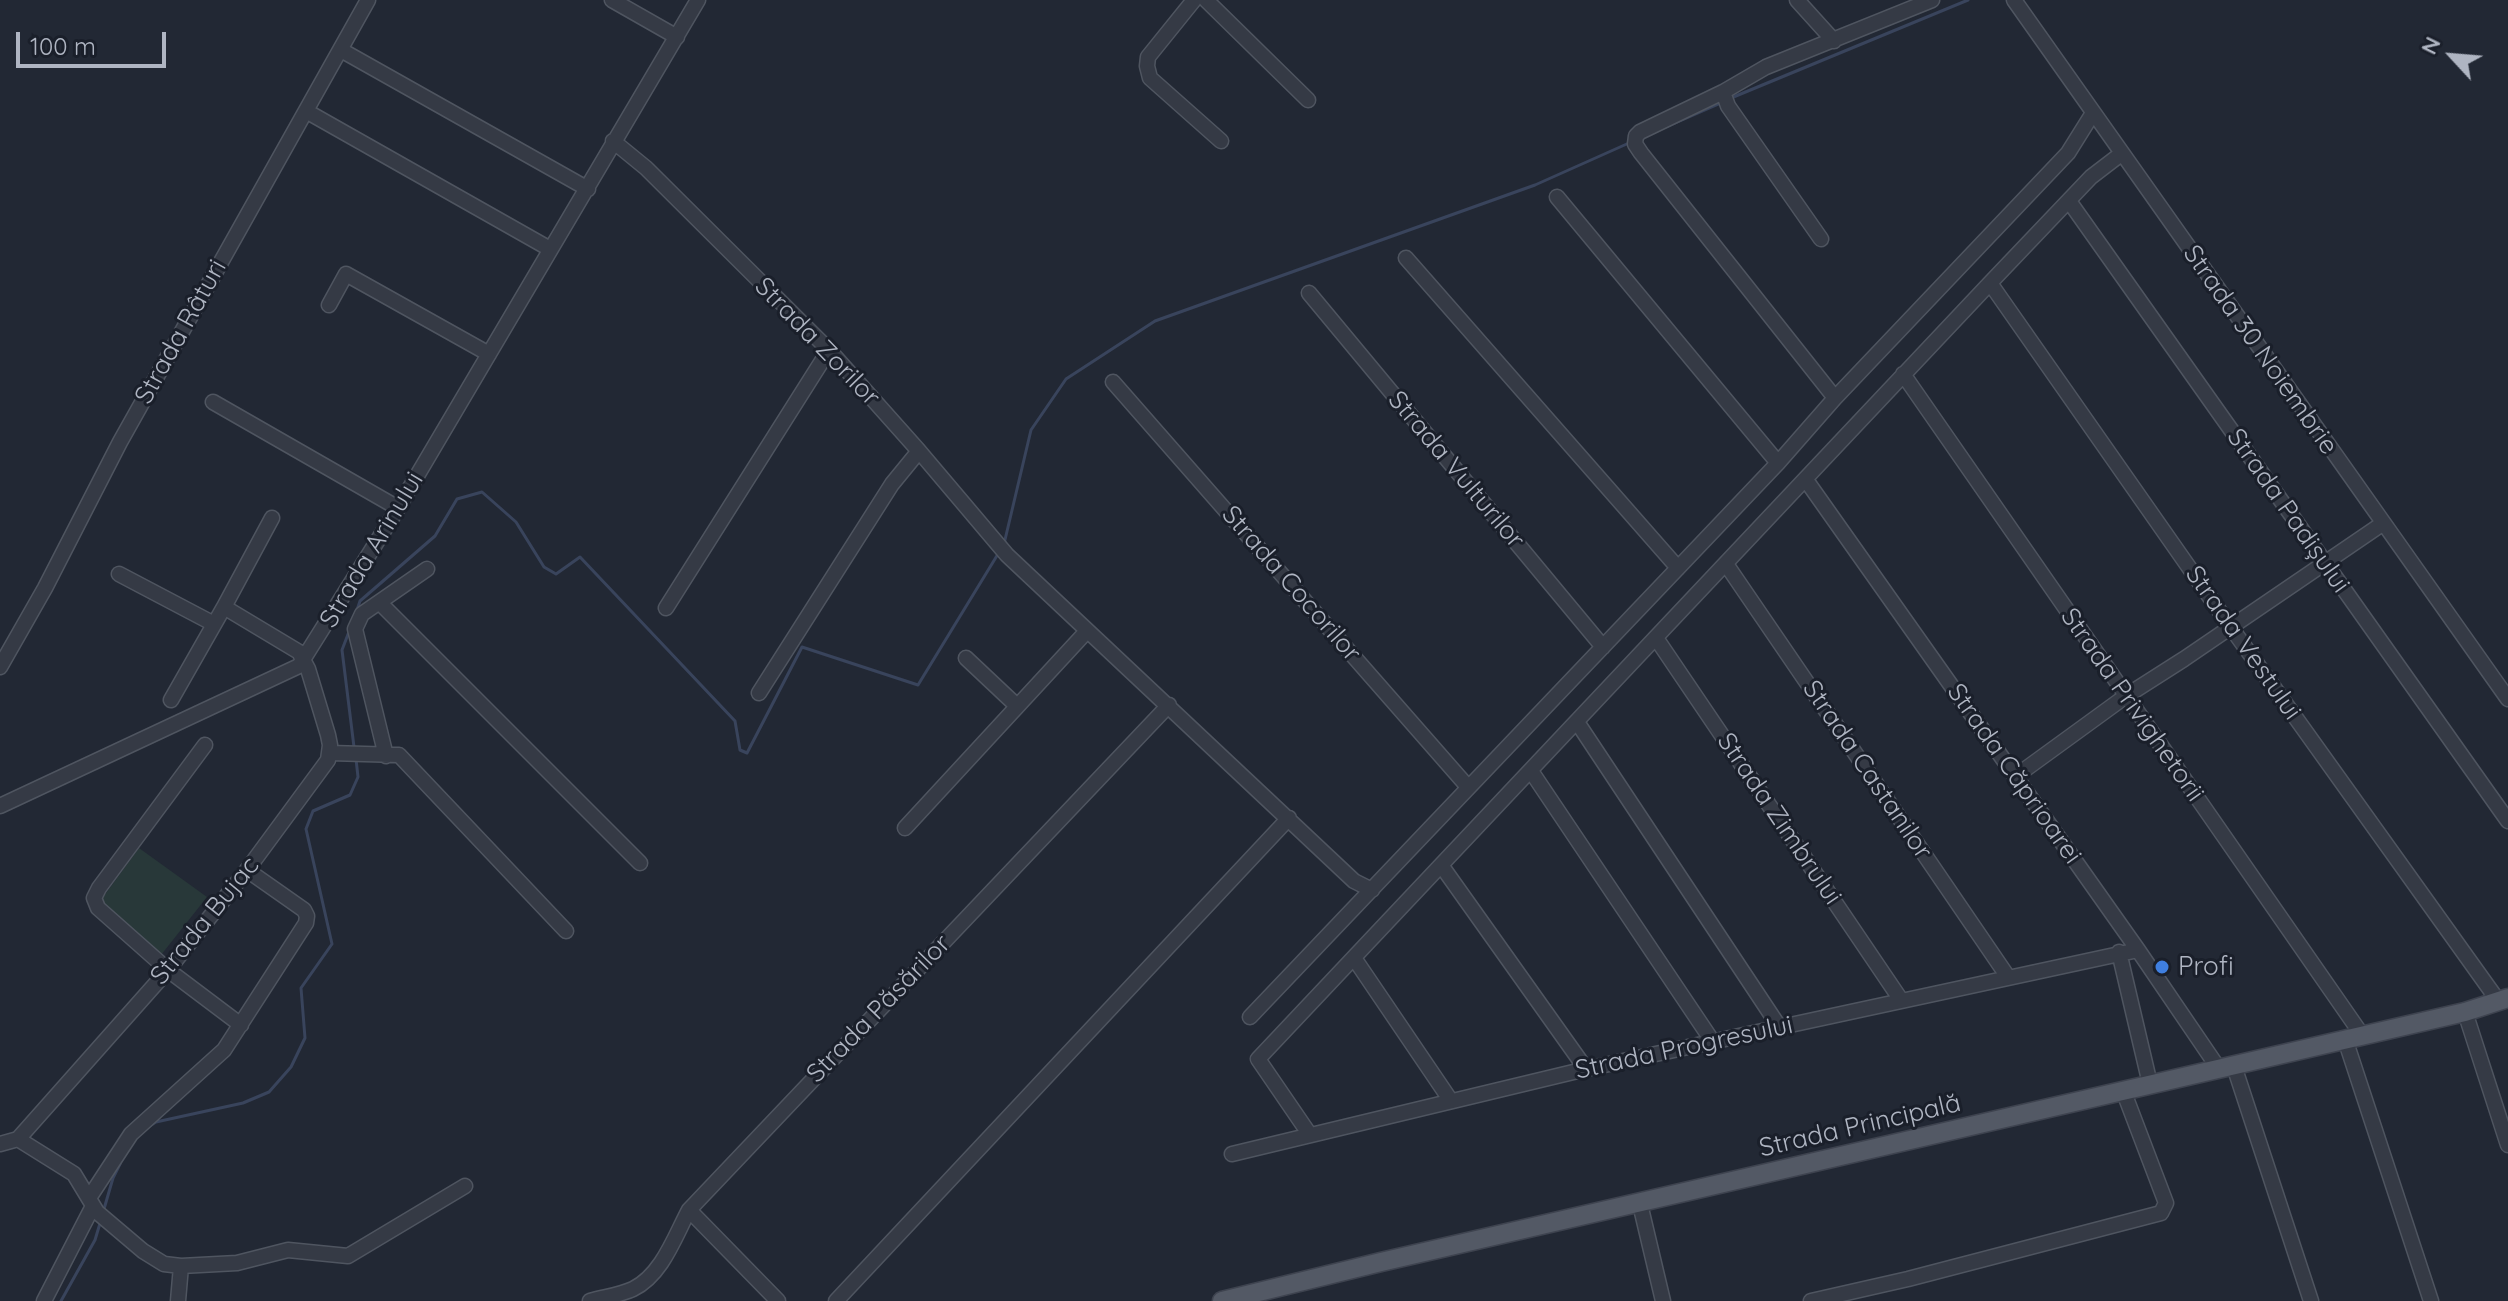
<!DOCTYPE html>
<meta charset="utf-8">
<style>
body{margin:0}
#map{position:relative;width:2508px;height:1301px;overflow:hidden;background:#222834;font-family:Quicksand,sans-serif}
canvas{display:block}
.north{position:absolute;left:2412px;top:16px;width:80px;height:80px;-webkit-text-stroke:6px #1a1f2a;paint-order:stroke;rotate:296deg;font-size:22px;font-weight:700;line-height:32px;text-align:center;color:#afb5c2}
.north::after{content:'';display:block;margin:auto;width:28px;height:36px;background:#afb5c2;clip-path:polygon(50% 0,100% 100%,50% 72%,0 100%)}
.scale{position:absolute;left:16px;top:32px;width:150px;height:36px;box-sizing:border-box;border:4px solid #afb5c2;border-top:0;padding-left:10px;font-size:24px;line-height:28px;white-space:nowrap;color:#afb5c2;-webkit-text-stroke:6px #1a1f2a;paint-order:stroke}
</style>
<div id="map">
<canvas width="2508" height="1301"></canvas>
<div class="north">N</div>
<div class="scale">100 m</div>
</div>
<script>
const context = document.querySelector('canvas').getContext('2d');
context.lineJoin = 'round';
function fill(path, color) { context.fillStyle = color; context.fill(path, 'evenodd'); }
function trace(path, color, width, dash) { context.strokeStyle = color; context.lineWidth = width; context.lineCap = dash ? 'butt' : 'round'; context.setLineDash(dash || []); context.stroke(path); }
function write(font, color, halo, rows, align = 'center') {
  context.font = font + ' Quicksand,sans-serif'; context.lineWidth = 6; context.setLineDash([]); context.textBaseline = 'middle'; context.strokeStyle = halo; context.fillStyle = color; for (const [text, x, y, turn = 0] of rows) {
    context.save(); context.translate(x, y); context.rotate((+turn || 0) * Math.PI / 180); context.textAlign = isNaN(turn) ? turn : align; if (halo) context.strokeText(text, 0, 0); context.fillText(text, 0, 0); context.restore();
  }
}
fill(new Path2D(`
 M139,848L207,897L161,955L101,900Z`), '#283839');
trace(new Path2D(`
 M1731,98L1968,0
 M1666,127L1721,103
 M1004,544L1031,430L1066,379L1155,321L1535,185L1629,143
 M357,610L360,601L435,536L457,499L482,492L516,522L544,567L556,574L580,557L735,721L740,750L747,753L802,647L918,685L998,554
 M350,629L342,650L354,747
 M148,1127L156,1122L243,1103L269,1092L291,1067L305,1038L301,988L332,944L306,829L313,811L350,795L358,777L356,759
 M104,1209L113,1178L120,1164
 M61,1301L95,1240L101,1220`), '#39445c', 3);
const minor = new Path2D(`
 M612,0L677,37
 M1194,0L1148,57L1147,66L1150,78L1221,141
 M1206,0L1308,100
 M1797,0L1834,41
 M2014,0L2508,699
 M341,50L588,189
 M1723,92L1728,106L1821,239
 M306,111L550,249
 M613,141L646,168L829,350L919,451L1007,555L1354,881L1372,890
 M1557,197L1778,463
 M2069,201L2508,821
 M1406,258L1678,568
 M1990,283L2230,626L2499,1002
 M1309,293L1603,647
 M329,305L346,274L489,354
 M1903,374L2362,1035
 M1113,382L1468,787
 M1835,398L1641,153L1635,144L1636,136L1640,132L1723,92L1766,67L1932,0
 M213,402L398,508
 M1806,480L2138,950L2219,1069
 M1726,564L2008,977
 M119,574L214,624
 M380,603L640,863
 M224,607L272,518
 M666,608L829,350
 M1656,638L1901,1000
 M966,658L1017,706
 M0,667L45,588L120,442L368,0
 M759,693L892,484L919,451
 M1577,722L1780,1028
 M205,745L99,888L94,898L98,908L168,970L241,1025
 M330,753L399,755L566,931
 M386,756L355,629L362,614L427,569
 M1531,771L1713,1042
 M2016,776L2126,696L2184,659L2382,524
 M0,806L299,666L398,508L698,0
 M905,828L1087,631
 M1441,865L1586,1069
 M2119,952L2150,1084
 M1354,958L1451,1101
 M2465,1012L2508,1145
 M1250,1017L1678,568L1778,463L1835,398L2068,153L2093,113
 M2345,1039L2431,1301
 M2234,1066L2311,1301
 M1310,1135L1258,1059L1990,283L2091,177L2121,154
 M18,1139L74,1174L97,1212L143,1251L164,1264L181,1266L178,1301
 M0,1144L18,1139L168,970L247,870L328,760L330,745L328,735L308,669L299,652L224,607L171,700
 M1232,1154L1586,1069L2138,950
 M89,1198L131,1134L224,1050L306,923L307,916L304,910L247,870
 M1640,1204L1663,1301
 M689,1210L778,1301
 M181,1266L237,1263L288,1250L348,1256L465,1186
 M44,1301L93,1206
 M590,1301C604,1297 620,1295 633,1289C662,1275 675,1236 689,1210L1169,705
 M836,1301L1289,818
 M1811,1301L1908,1279L2161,1213L2166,1203L2123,1090`);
const major = new Path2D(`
 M1222,1301L1381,1262L2465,1012L2508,998`);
trace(minor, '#4f5560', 17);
trace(major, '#3e434f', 21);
trace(minor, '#353a45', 14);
trace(major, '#535965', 18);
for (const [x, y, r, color] of [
 [2162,967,8,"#3f7fe0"]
]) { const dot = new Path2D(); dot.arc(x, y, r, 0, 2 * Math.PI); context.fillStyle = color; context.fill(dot); trace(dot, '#1a1f2a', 3); }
write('26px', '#afb5c2', '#1a1f2a', [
 ["Strada Râturi",181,332,-61],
 ["Strada Zorilor",817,342,46],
 ["Strada 30 Noiembrie",2260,350,55],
 ["Strada Vulturilor",1456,470,50],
 ["Strada Padișului",2288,511,55],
 ["Strada Arinului",372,550,-59],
 ["Strada Cocorilor",1291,584,49],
 ["Strada Vestului",2243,643,55],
 ["Strada Privighetorii",2132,705,55],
 ["Strada Castanilor",1867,770,56],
 ["Strada Căprioarei",2014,774,55],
 ["Strada Zimbrului",1779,819,56],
 ["Strada Bujac",205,921,-51],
 ["Strada Păsărilor",879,1009,-46],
 ["Strada Progresului",1684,1048,-12],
 ["Strada Principală",1860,1126,-13]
]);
write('26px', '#afb5c2', '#1a1f2a', [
 ["Profi",2178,967]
], 'left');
</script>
